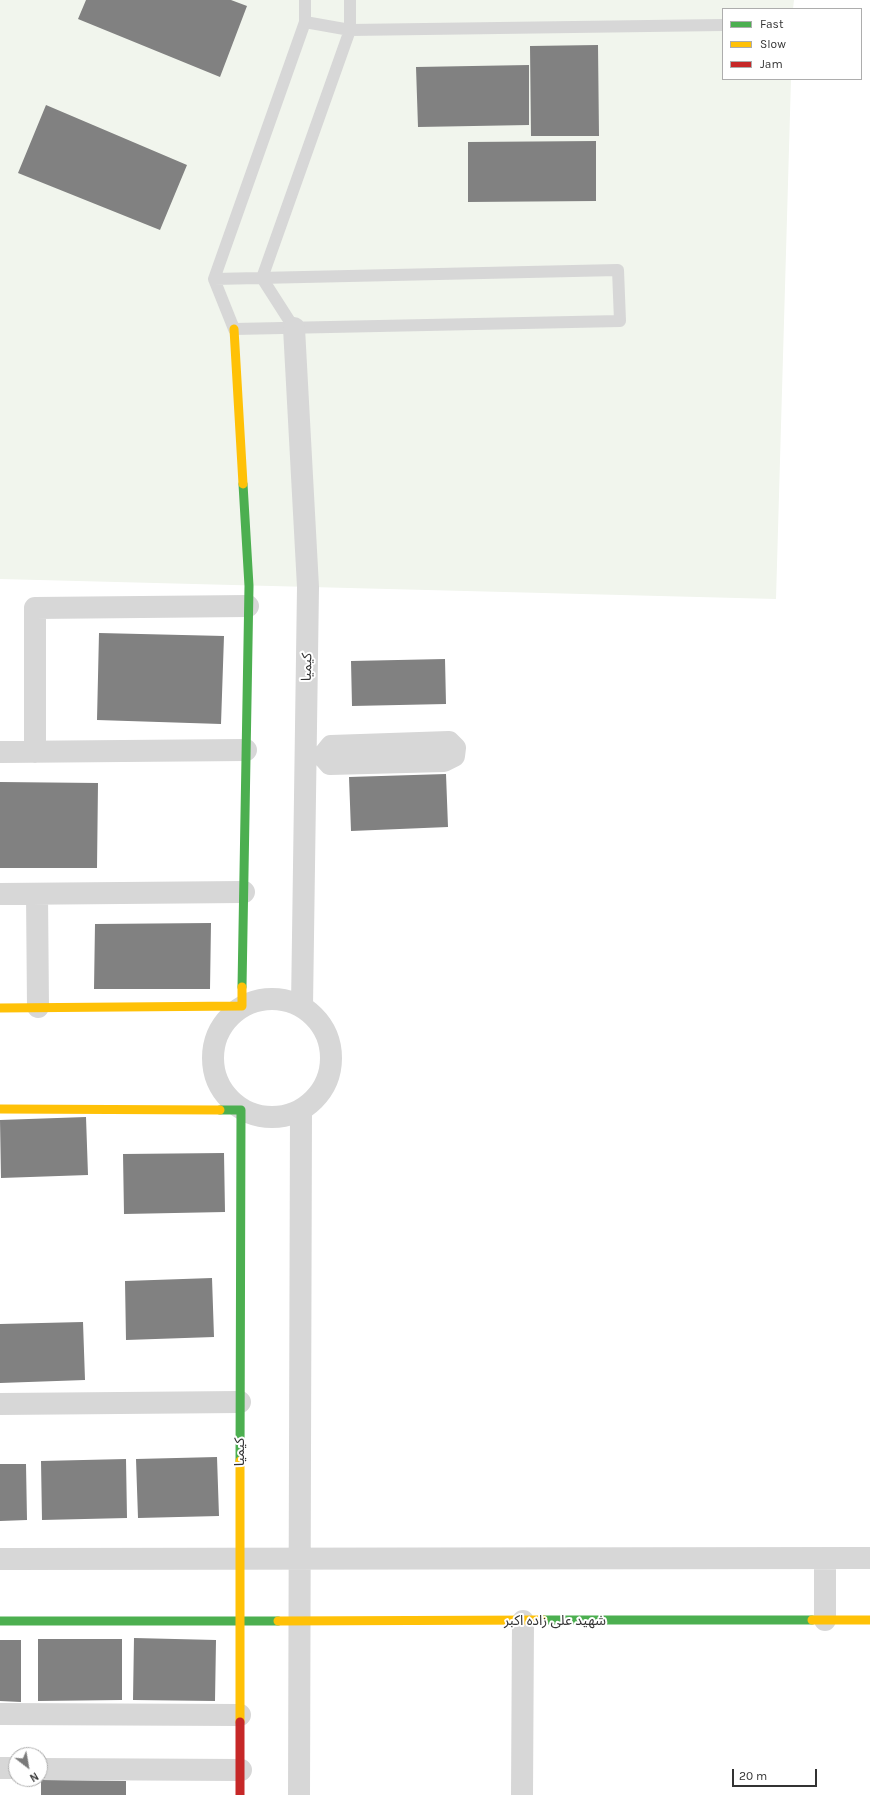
<!DOCTYPE html>
<meta charset="utf-8">
<style>
body{margin:0}
#map{position:relative;width:870px;height:1795px;overflow:hidden;background:#fff;font-family:Karla,sans-serif}
canvas{display:block}
.legend{position:absolute;left:722px;top:8px;width:140px;height:72px;box-sizing:border-box;background:#fff;border:1px solid #adadad;margin:0;padding:5px 7px;list-style:none;font-size:12px;color:#333}
.legend li{display:flex;align-items:center;gap:8px;height:20px}
.legend b{width:20px;border:1px solid #adadad}
.north{position:absolute;left:8px;top:1747px;width:40px;height:40px;box-sizing:border-box;background:#fff;border:1px solid #adadad;border-radius:50%;rotate:149deg;font-size:11px;font-weight:700;line-height:16px;text-align:center;color:#333}
.north::after{content:'';display:block;margin:auto;width:14px;height:18px;background:#7a7a7a;clip-path:polygon(50% 0,100% 100%,50% 72%,0 100%)}
.scale{position:absolute;left:732px;top:1769px;width:85px;height:18px;box-sizing:border-box;border:2px solid #333;border-top:0;padding-left:5px;font-size:12px;line-height:14px;white-space:nowrap;color:#333;-webkit-text-stroke:3px #fff;paint-order:stroke}
</style>
<div id="map">
<canvas width="870" height="1795"></canvas>
<ul class="legend">
<li><b style="height:5px;background:#4caf50"></b>Fast</li>
<li><b style="height:5px;background:#ffc107"></b>Slow</li>
<li><b style="height:5px;background:#c62828"></b>Jam</li>
</ul>
<div class="north">N</div>
<div class="scale">20 m</div>
</div>
<script>
const context = document.querySelector('canvas').getContext('2d');
context.lineJoin = 'round';
function fill(path, color) { context.fillStyle = color; context.fill(path, 'evenodd'); }
function trace(path, color, width, dash) { context.strokeStyle = color; context.lineWidth = width; context.lineCap = dash ? 'butt' : 'round'; context.setLineDash(dash || []); context.stroke(path); }
function write(font, color, halo, rows, align = 'center') {
  context.font = font + ' Karla,"Noto Sans Arabic",sans-serif'; context.lineWidth = 4; context.setLineDash([]); context.textBaseline = 'middle'; context.strokeStyle = halo; context.fillStyle = color; for (const [text, x, y, turn = 0] of rows) {
    context.save(); context.translate(x, y); context.rotate((+turn || 0) * Math.PI / 180); context.textAlign = isNaN(turn) ? turn : align; if (halo) context.strokeText(text, 0, 0); context.fillText(text, 0, 0); context.restore();
  }
}
fill(new Path2D(`
 M0,0H794L793,9H723V79H791L776,599L0,579Z`), '#f1f5ed');
fill(new Path2D(`
 M86,0H231L247,6L220,77L78,19Z
 M598,45L599,136H531L530,46Z
 M529,65V125L418,127L416,67Z
 M46,105L187,165L160,230L18,173Z
 M596,141V201L468,202V142Z
 M99,633L224,636L221,724L97,720Z
 M445,659L446,704L352,706L351,661Z
 M446,774L448,827L351,831L349,777Z
 M0,782L98,783L97,868H0Z
 M211,923L210,989H94L95,924Z
 M86,1117L88,1175L1,1178L0,1120Z
 M224,1153L225,1212L124,1214L123,1154Z
 M212,1278L214,1337L126,1340L125,1281Z
 M83,1322L85,1380L0,1383V1324Z
 M217,1457L219,1516L138,1518L136,1459Z
 M126,1459L127,1518L42,1520L41,1461Z
 M0,1464H26L27,1520L0,1521Z
 M134,1638L216,1640L215,1701L133,1700Z
 M38,1639H122V1700L38,1701Z
 M0,1640H21V1702L0,1701Z
 M41,1780L126,1781V1795H41Z`), '#818181');
trace(new Path2D(`
 M305,22L350,30L723,25
 M214,279L618,270L620,321L234,329L214,279L305,22V0
 M294,328L262,278L350,30V0`), '#d7d7d7', 12);
trace(new Path2D(`
 M294,328L308,587L302,1006
 M449,742L455,748L454,756L444,761L330,764L323,756L331,746Z
 M0,752L246,750
 M35,752V608L248,606
 M0,894L244,892
 M37,894L38,1007
 M213 1058a59 59 0 1 1 118 0a59 59 0 1 1-118 0Z
 M0,1404L240,1402
 M0,1559L870,1558
 M825,1559V1620
 M0,1714L240,1715
 M0,1768H16
 M40,1769L241,1770
 M299,1795L301,1110
 M522,1795L523,1621`), '#d7d7d7', 22);
trace(new Path2D(`
 M242,987L249,586L243,484
 M220,1110H241L240,1461
 M543,1620H812
 M0,1621H278`), '#4caf50', 9);
trace(new Path2D(`
 M234,329L243,484
 M0,1008L242,1006V987
 M0,1109L220,1110
 M812,1620H870
 M278,1621L543,1620
 M240,1722V1461`), '#ffc107', 9);
trace(new Path2D(`
 M240,1795V1722`), '#c62828', 9);
write('14px', '#333', '#fff', [
 ["کیمیا",307,667,-89],
 ["کیمیا",240,1452,-90],
 ["شهید علی زاده اکبر",555,1621]
]);
</script>
